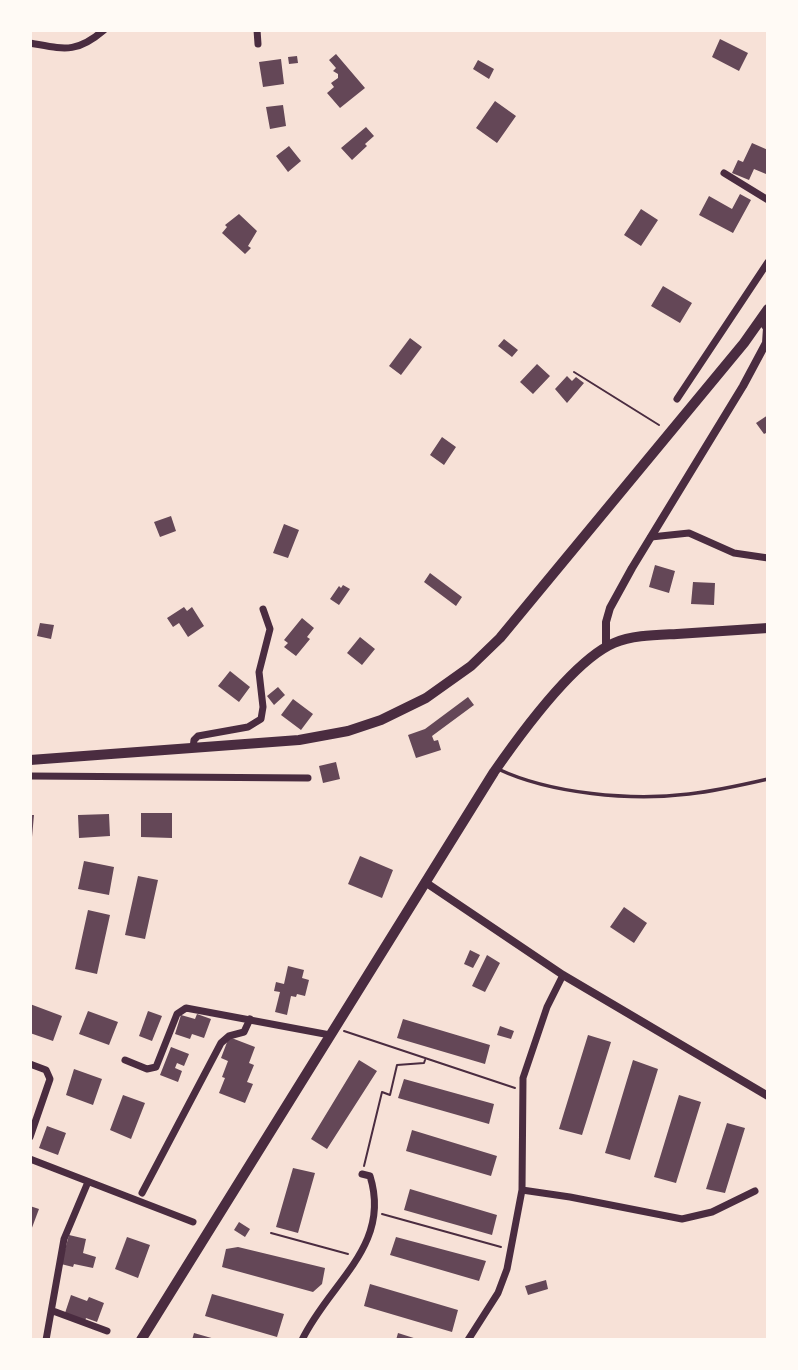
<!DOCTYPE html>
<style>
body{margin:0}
#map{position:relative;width:798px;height:1370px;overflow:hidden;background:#f7e1d7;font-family:"DejaVu Sans",sans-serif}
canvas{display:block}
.frame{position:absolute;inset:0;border:32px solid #fffaf5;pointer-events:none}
</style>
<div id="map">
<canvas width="798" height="1370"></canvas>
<div class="frame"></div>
</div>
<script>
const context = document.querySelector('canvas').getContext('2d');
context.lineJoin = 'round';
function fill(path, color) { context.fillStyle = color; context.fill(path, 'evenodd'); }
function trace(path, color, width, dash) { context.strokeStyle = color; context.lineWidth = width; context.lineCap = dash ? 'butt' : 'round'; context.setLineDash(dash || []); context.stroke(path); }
fill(new Path2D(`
 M720,39L748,53L739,71L712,57Z
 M336,54L365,88L340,108L327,93L334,87L331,83L338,78V74L333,71L336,68L329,60Z
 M297,56L298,63L289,64L288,57Z
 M281,59L284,84L263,87L259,62Z
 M478,60L494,69L489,79L473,69Z
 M495,101L516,116L497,143L476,128Z
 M283,105L286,126L270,129L266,107Z
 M366,127L374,136L365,144L367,146L352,160L341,148Z
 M752,143L768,150V169L766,174L754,169L749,180L732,173L738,160L743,162Z
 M289,146L301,161L288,172L276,156Z
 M740,194L751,200L733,233L699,215L709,196L732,209Z
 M641,209L658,220L641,246L624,235Z
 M239,214L257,231L248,246L251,248L245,254L222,233L227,227L225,225Z
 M663,286L692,303L680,323L651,306Z
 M410,338L422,347L401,375L389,366Z
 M504,339L518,350L512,357L498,346Z
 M537,364L550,376L533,394L520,382Z
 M567,376L572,381L576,377L584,383L567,403L555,389Z
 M768,415V432L764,434L756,423Z
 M442,437L456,447L444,465L430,455Z
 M171,516L176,531L160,537L154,522Z
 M284,524L299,530L288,558L273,553Z
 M655,565L675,571L669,593L649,587Z
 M430,573L462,597L456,606L424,582Z
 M693,582L715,583L714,605L691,604Z
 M343,585L350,589L339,605L330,599L339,586L341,588Z
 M184,607L187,611L192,607L204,626L188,637L179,623L173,627L167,618Z
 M302,618L314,628L307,637L310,639L296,656L284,647L288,643L284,640Z
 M40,623L54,625L51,639L37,636Z
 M360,637L375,649L362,665L347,653Z
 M230,671L250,687L239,702L218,686Z
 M278,687L285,695L274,705L267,696Z
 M468,697L474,705L432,736L434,741L438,740L441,750L416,758L408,735L425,729Z
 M293,699L313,714L301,730L281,715Z
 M336,762L340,779L323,783L319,766Z
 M141,813H172V838L141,837Z
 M109,814L110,836L79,838L78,815Z
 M30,815H34L32,837H30Z
 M360,856L393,870L382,898L348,884Z
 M84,861L114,867L109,895L78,889Z
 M138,876L158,880L145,939L125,935Z
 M624,907L647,923L634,943L610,927Z
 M88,910L110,915L97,974L75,969Z
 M470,950L480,955L473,968L464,964Z
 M487,955L500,963L485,992L472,986Z
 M288,966L304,970L302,978L309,980L305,996L297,994L296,997L291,996L287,1015L275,1012L280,992L274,991L276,982L284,984Z
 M30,1004L62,1016L53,1041L30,1033Z
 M88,1011L118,1022L109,1045L79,1034Z
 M148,1011L162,1016L152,1041L139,1036Z
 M197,1014L211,1019L204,1038L192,1034L190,1039L175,1034L181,1015L195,1019Z
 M403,1019L490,1045L485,1064L397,1038Z
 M500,1026L514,1031L511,1039L497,1035Z
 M588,1035L611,1042L582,1135L559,1129Z
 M229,1037L255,1047L249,1063L254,1065L247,1082L253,1084L245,1103L219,1093L225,1078L222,1077L228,1061L221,1058Z
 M171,1047L189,1054L184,1066L177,1063L175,1068L182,1071L178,1082L160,1075Z
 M359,1060L377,1071L327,1149L311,1139Z
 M633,1060L658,1069L630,1160L605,1153Z
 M74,1069L102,1079L93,1105L66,1095Z
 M404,1079L494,1104L489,1124L398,1098Z
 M123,1095L145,1103L131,1139L110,1130Z
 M679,1095L701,1102L676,1183L654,1177Z
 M727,1123L745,1128L725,1193L706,1189Z
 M47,1126L66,1133L58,1155L39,1148Z
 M412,1130L497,1156L491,1176L406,1151Z
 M293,1168L315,1173L298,1233L276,1227Z
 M410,1189L497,1215L492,1235L404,1210Z
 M30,1206L39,1209L30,1233Z
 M239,1222L250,1229L245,1237L234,1230Z
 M69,1235L86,1239L83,1253L96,1257L93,1268L74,1264L73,1267L61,1264Z
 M127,1237L150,1245L138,1278L115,1269Z
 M396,1237L486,1261L479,1281L390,1255Z
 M238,1247L325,1268L322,1284L313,1292L222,1267L226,1249Z
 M546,1280L548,1289L528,1295L525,1286Z
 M370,1284L458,1310L452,1332L364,1306Z
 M212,1294L284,1314L277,1337L205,1316Z
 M71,1295L87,1301L89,1297L104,1303L97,1322L86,1318L85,1321L65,1313Z
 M194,1333L215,1339V1340H192Z
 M398,1333L420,1340H396Z`), '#644757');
trace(new Path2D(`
 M574,372L659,425
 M344,1031L515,1088
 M364,1166L382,1092L390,1095L397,1065L424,1063L425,1060
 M382,1214L501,1247
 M271,1233L348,1254`), '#4a2c40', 2);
trace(new Path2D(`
 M498,769C551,794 631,801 689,794C715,791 742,785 768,779`), '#4a2c40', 3.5);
trace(new Path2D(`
 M257,30L258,44
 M30,43C64,49 76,54 104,30
 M724,173L768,200
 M677,399L768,262
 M651,537L689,533L734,553L768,558
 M193,748L194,740L198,736L248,727L261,719L263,707L259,672L270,629L263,609
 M30,776L308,778
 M125,1060L147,1069L156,1067L177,1014L186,1008L330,1035
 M30,1064L46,1070L50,1079L30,1137
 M30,1159L193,1222
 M522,1190L570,1197L682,1219L712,1212L755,1191
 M142,1193L221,1043L229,1036L244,1032L250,1019
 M53,1311L107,1331
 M46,1340L64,1239L88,1182
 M302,1340C329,1283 392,1246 370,1176L362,1174
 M468,1340L498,1293L507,1269L522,1190L523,1078L547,1007L563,975`), '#4a2c40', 7);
trace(new Path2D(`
 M606,647V622L610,608L632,568L743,386L766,343L767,328L761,320
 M425,882L563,975L768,1096`), '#4a2c40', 8);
trace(new Path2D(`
 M141,1340L494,772C519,736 574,660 614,643C633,635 656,635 677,634C708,632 738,630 768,628`), '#4a2c40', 10);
trace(new Path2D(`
 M30,760L299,740L348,731L381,720L426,698L471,666L500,638L744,343L768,309`), '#4a2c40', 10);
</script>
